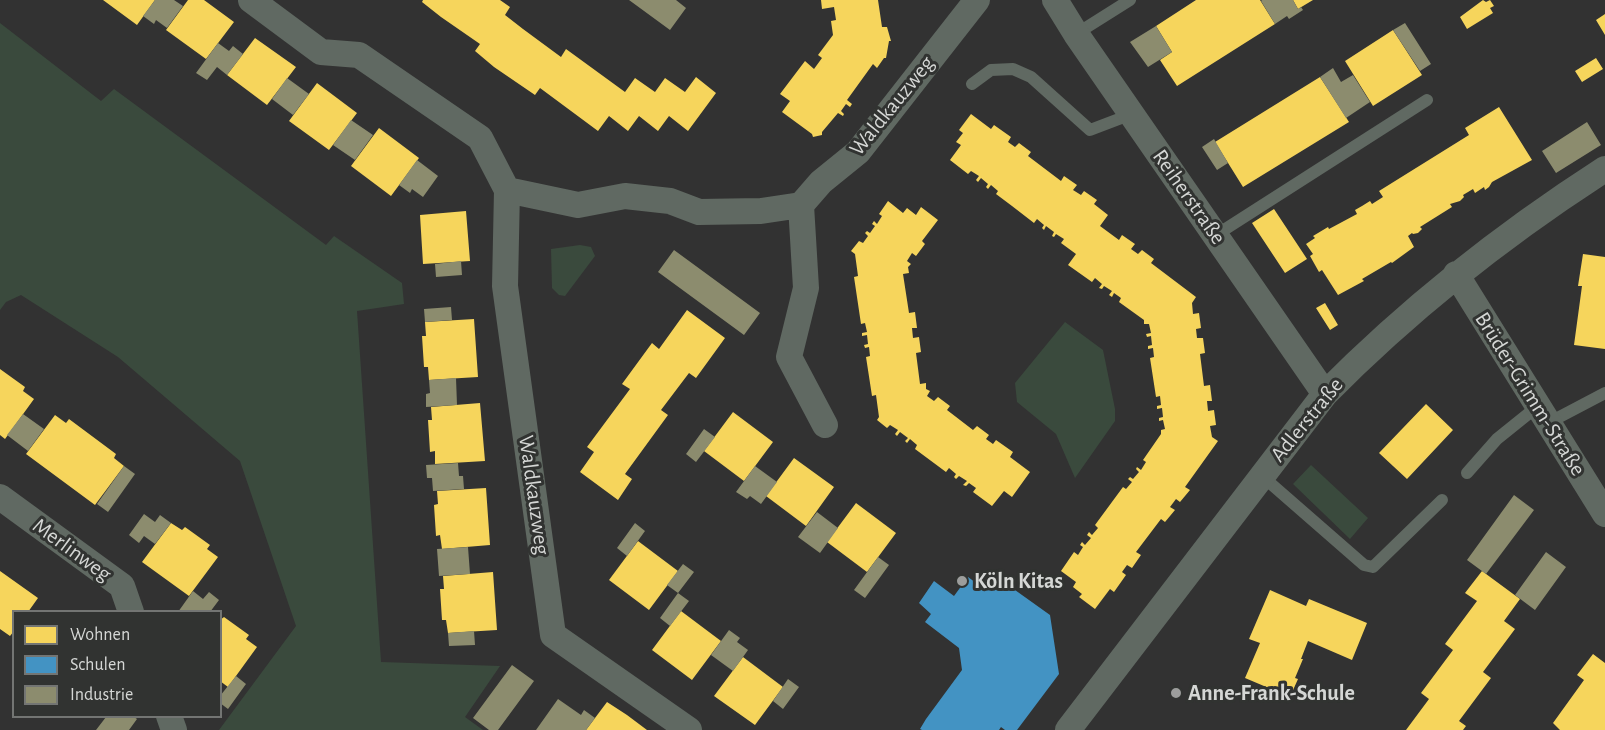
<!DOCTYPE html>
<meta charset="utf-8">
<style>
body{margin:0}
#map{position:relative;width:1605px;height:730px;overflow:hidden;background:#323232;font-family:"Alegreya Sans",sans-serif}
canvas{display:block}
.legend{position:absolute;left:12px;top:610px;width:210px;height:108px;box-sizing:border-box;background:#313331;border:2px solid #737573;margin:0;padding:8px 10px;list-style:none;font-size:18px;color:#d5d7d5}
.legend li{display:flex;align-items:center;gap:12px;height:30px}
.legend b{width:30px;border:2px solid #737573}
</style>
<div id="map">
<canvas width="1605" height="730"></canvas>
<ul class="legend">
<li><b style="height:16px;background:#f6d55c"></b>Wohnen</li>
<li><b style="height:16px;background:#4393c3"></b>Schulen</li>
<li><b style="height:16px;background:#8c8c6e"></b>Industrie</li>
</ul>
</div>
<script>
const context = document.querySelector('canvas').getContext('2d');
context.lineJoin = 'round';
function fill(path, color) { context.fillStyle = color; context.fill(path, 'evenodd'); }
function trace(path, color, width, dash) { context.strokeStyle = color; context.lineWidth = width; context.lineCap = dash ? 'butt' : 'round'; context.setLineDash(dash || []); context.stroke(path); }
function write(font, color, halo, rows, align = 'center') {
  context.font = font + ' "Alegreya Sans",sans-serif'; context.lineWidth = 6; context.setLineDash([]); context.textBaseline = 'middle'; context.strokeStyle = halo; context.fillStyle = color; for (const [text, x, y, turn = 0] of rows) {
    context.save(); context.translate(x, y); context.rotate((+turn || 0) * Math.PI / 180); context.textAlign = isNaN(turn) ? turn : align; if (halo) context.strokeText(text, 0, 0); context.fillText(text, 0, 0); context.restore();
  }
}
fill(new Path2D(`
 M0,23L101,101L114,89L326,245L334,236L402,283L404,304L357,311L381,662L500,666L465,717L483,730H219L296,626L240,461L118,357L21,295L6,302L0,310Z
 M580,245L591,247L595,256L565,296L559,295L552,288L551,249Z
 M1065,322L1103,350L1115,409V421L1075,478L1056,434L1017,402L1015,383Z
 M1311,465L1368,518L1350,539L1293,484Z`), '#3a4a3d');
fill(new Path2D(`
 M103,0H155L137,25Z
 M188,0H204L234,22L206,59L166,30Z
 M423,0H500L510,7L505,15L523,29L561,57L566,49L625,92L635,78L655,92L665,78L685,92L696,77L716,93L688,131L669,116L658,131L639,116L628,131L609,116L598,131L540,88L535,95L494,67L475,51L480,44L441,17L422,2Z
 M821,0H878L882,27H887L891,41H889L886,58H884L877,68L873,64L847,100L852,104L850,107L846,104L841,111L844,114L843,116L838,113L822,132V135L813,137L812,134L782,112L790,101L780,94L805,61L814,69L822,58L818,55L833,35L831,21L836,20L834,7L822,9Z
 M1196,0H1260L1275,24L1177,86L1160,60L1172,52L1156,26Z
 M1293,0H1313L1298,9Z
 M1483,0L1486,2L1490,0L1494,6L1490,8L1493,13L1467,29L1460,17Z
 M1605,14V35L1596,20Z
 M1393,30L1422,75L1373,106L1345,61Z
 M255,38L296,67L267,105L227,75Z
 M1596,58L1603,69L1582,82L1575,71Z
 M1320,77L1349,122L1243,187L1215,142Z
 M317,83L357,113L329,150L289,121Z
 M1499,107L1532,160L1492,182L1489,187L1485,190L1484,187L1475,193L1473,189L1463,195L1464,197L1460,201L1450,204L1452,207L1420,227L1422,229L1418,233L1413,234L1412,233L1408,236L1414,247L1392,263L1391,262L1362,279L1364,281L1338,295L1322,270L1319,272L1310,256L1313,254L1306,244L1315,238L1313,236L1328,227L1329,229L1357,214L1355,210L1362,206L1370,201L1372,204L1383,197L1379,191L1469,135L1465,128Z
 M971,114L991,129L994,125L1011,137L1008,142L1015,147L1019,143L1031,152L1028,156L1061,181L1064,176L1077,185L1073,190L1081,195L1084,191L1097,200L1094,204L1108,215L1100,226L1119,240L1122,235L1135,244L1131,249L1138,254L1142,250L1154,259L1151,263L1196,297L1192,303L1193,314L1199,313L1201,328L1196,329L1197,338H1203L1205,353L1200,354L1204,386L1210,385L1212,401H1207L1208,411L1214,410L1216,425L1210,426L1212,437L1218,441L1185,487L1190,490L1180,502L1176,499L1170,507L1175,510L1165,522L1161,519L1136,552L1141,555L1132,568L1127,565L1122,572L1126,575L1114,592L1110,589L1095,609L1079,597L1082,594L1073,587L1076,582L1061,571L1074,552L1078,555L1083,547L1080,545L1082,542L1085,545L1091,538L1087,535L1089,532L1092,535L1098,528L1095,525L1123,487L1126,489L1132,482L1128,479L1130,477L1133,479L1139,472L1136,469L1137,467L1141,470L1146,462L1143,460L1161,434V430L1165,429L1163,420L1159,421V418L1163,417L1162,408L1157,409V406L1161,405L1160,396L1156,397L1150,358L1154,357L1153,348L1148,349V346L1152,345L1151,336L1147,337L1146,334L1151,333L1149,324H1144V320L1119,302L1121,298L1114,293L1112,297L1109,295L1112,291L1104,286L1102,289L1099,288L1102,284L1095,278L1092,282L1068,265L1076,254L1061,243L1064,239L1056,234L1054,237L1052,236L1054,232L1046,226L1044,230L1042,228L1044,225L1037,219L1034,223L1012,206L996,194L998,191L991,185L988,189L986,187L988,184L981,178L978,182L976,180L979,176L971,171L968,174L950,160L961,145L956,142L963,133L959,130Z
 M379,128L419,158L391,196L351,166Z
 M888,201L903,213L907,208L916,215L921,207L938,220L922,241L925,244L916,256L912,253L907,261L911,264L908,267L909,273L903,274L909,313L915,312L917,328H912L913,338L919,337L921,352L916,353L920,384L926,383V389L930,391L927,396L934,401L938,397L950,406L947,410L973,430L977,426L989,435L986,439L993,444L996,440L1013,452L1010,457L1030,472L1012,497L1004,491L992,506L973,492L976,488L969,483L966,486L963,485L967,481L959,476L956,479L954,477L956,474L949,468L946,472L915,449L917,445L910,439L907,443L905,441L908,438L900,432L897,436L895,434L898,430L890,425L887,428L877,420L879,417L876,395L872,396L866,357L870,356L869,347L865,348L864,345L868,344L867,335L862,336V333L867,332L865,323L861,324L854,277L858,276L855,254L851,251L859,241L863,243L868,236L865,233L867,231L870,233L875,226L872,224L874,221L877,224L882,216L879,214Z
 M1274,209L1307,259L1285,273L1252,223Z
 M466,211L470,261L423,264L420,215Z
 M1583,254L1605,257V349L1574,345L1582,286H1578Z
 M1325,303L1338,325L1330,330L1316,308Z
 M687,310L725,338L696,378L689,373L661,410L668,415L625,474L632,479L618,500L580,472L594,452L587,447L630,389L622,384L652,343L659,349Z
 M474,319L478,377L429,380L428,367H424L422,336H426L425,322Z
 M0,369L25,387L23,391L34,399L5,439L0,435Z
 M480,403L485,461L435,464V451L430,452L428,420H432L431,407Z
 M1426,404L1453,430L1407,479L1379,453Z
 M733,412L773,442L744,481L704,451Z
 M55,415L66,423L69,419L116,454L114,458L124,466L95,505L26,454Z
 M794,458L834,487L806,526L766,496Z
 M486,488L490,545L442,549L440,535L436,536L434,505L438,504L437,491Z
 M856,503L896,533L867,572L827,542Z
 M171,523L182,530L185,527L210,545L207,549L218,557L189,596L142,562Z
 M638,541L678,571L649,610L609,580Z
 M0,571L38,598L28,612H14V631L10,636L0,629Z
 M1482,571L1520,599L1504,621L1515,629L1483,672L1491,678L1459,721L1466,726L1463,730H1406L1429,699L1421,693L1453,650L1445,644L1477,601L1465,593Z
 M493,572L497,630L448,633L446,620H442L440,589H444L443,576Z
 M1270,590L1306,606L1309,599L1367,623L1352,660L1308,641L1301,659H1303L1295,678L1298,679L1290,697L1245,678L1260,643L1249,639Z
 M681,611L721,641L692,680L652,650Z
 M224,617L249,635L246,639L257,647L228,687L220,681V620Z
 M1593,654L1605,663V730H1560L1553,723L1584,680L1577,675Z
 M743,657L783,687L755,725L714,696Z
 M607,702L627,715L647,730H586Z`), '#f6d55c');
fill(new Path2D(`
 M994,575L1050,615L1059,674L1017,730H1005L1001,727L999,730H922L920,729L926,719L962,670L959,648L925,622L931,614L919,603L934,581L954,596L968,577L983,588Z`), '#4393c3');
fill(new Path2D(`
 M155,0H174L183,6L167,28L156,20L154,24L143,16Z
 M629,0H676L686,8L670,30Z
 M1262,0H1293L1298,9L1301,7L1303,10L1289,19L1287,16L1275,24L1261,1Z
 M1405,23L1431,64L1420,71L1393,30Z
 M1156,26L1172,52L1148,67L1130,42Z
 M218,43L229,51L233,46L243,54L227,75L217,67L207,80L196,73Z
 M1333,68L1341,82L1353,75L1370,102L1346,118L1320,77Z
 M287,78L309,94L293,115L272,99Z
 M351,120L373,135L355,160L333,145Z
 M1587,122L1601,145L1556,173L1542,151Z
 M1214,139L1228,163L1217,170L1202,147Z
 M417,160L438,176L423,197L412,189L410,193L399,185Z
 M674,250L760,313L744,335L658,272Z
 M461,261L462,275L436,277L435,264Z
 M451,307L452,320L425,322L424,309Z
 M456,378L457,405L426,407V394L430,393L429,380Z
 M23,414L44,429L28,451L7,435Z
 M704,429L715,437L696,462L686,454Z
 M458,463L459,476H463L464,489L433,491L432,478H427L426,465Z
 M124,466L135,474L108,512L97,504Z
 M755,466L777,482L761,504L750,496L747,499L736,492Z
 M1514,495L1534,510L1486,574L1467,560Z
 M817,512L838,528L820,553L798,537Z
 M144,514L155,522L160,515L171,523L155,544L144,536L139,543L129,535Z
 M635,523L645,531L627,556L617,548Z
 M468,547L470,574L439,576L437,549Z
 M1546,552L1566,567L1535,610L1515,595Z
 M878,557L889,565L865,598L854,590Z
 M683,564L694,572L678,593L667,585Z
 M193,591L203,599L209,592L219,600L210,612H178Z
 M678,593L689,601L670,626L660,618Z
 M729,630L740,638L737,642L748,650L733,671L711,655Z
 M474,631L475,645L449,646L448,633Z
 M512,665L534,681L498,730H489L473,718Z
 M236,676L246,684L228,709L220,703V696Z
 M788,679L799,687L783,709L773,701Z
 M558,699L581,715L584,710L595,718L586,730H536Z
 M106,717H134L137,719L129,730H96Z`), '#8c8c6e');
trace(new Path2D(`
 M1076,34L1130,0
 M972,84L991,70L1013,69L1031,77L1090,130L1132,114
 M1216,235L1427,100
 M1548,423L1605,393
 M1467,473L1497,439L1538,406
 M1262,476L1364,565L1373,567L1442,500`), '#606962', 12);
trace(new Path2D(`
 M251,0L321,52L359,55L480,138L507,190L505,286L553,635L689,730
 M1055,0L1076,34L1325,394
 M507,190L578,205L625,196L670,201L699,212L761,211L801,205L821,182L858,152L977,0
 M801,205L806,288L789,357L825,425
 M1456,274L1605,514
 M0,497L122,586L131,612
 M169,716L174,730
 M1068,730L1325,394C1410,308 1504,234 1605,169`), '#606962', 26);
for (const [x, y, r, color] of [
 [962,581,6,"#9c9d9c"],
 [1176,693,6,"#9c9d9c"]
]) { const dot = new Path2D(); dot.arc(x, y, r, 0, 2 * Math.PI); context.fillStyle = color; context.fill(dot); trace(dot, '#313331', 2); }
write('22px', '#d5d7d5', '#313331', [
 ["Waldkauzweg",892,106,-51],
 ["Reiherstraße",1189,197,55],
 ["Brüder-Grimm-Straße",1530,394,58],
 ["Adlerstraße",1307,420,-51],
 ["Waldkauzweg",534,495,82],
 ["Merlinweg",72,550,36]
]);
write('bold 22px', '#d5d7d5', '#313331', [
 ["Köln Kitas",974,581],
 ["Anne-Frank-Schule",1188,693]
], 'left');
</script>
